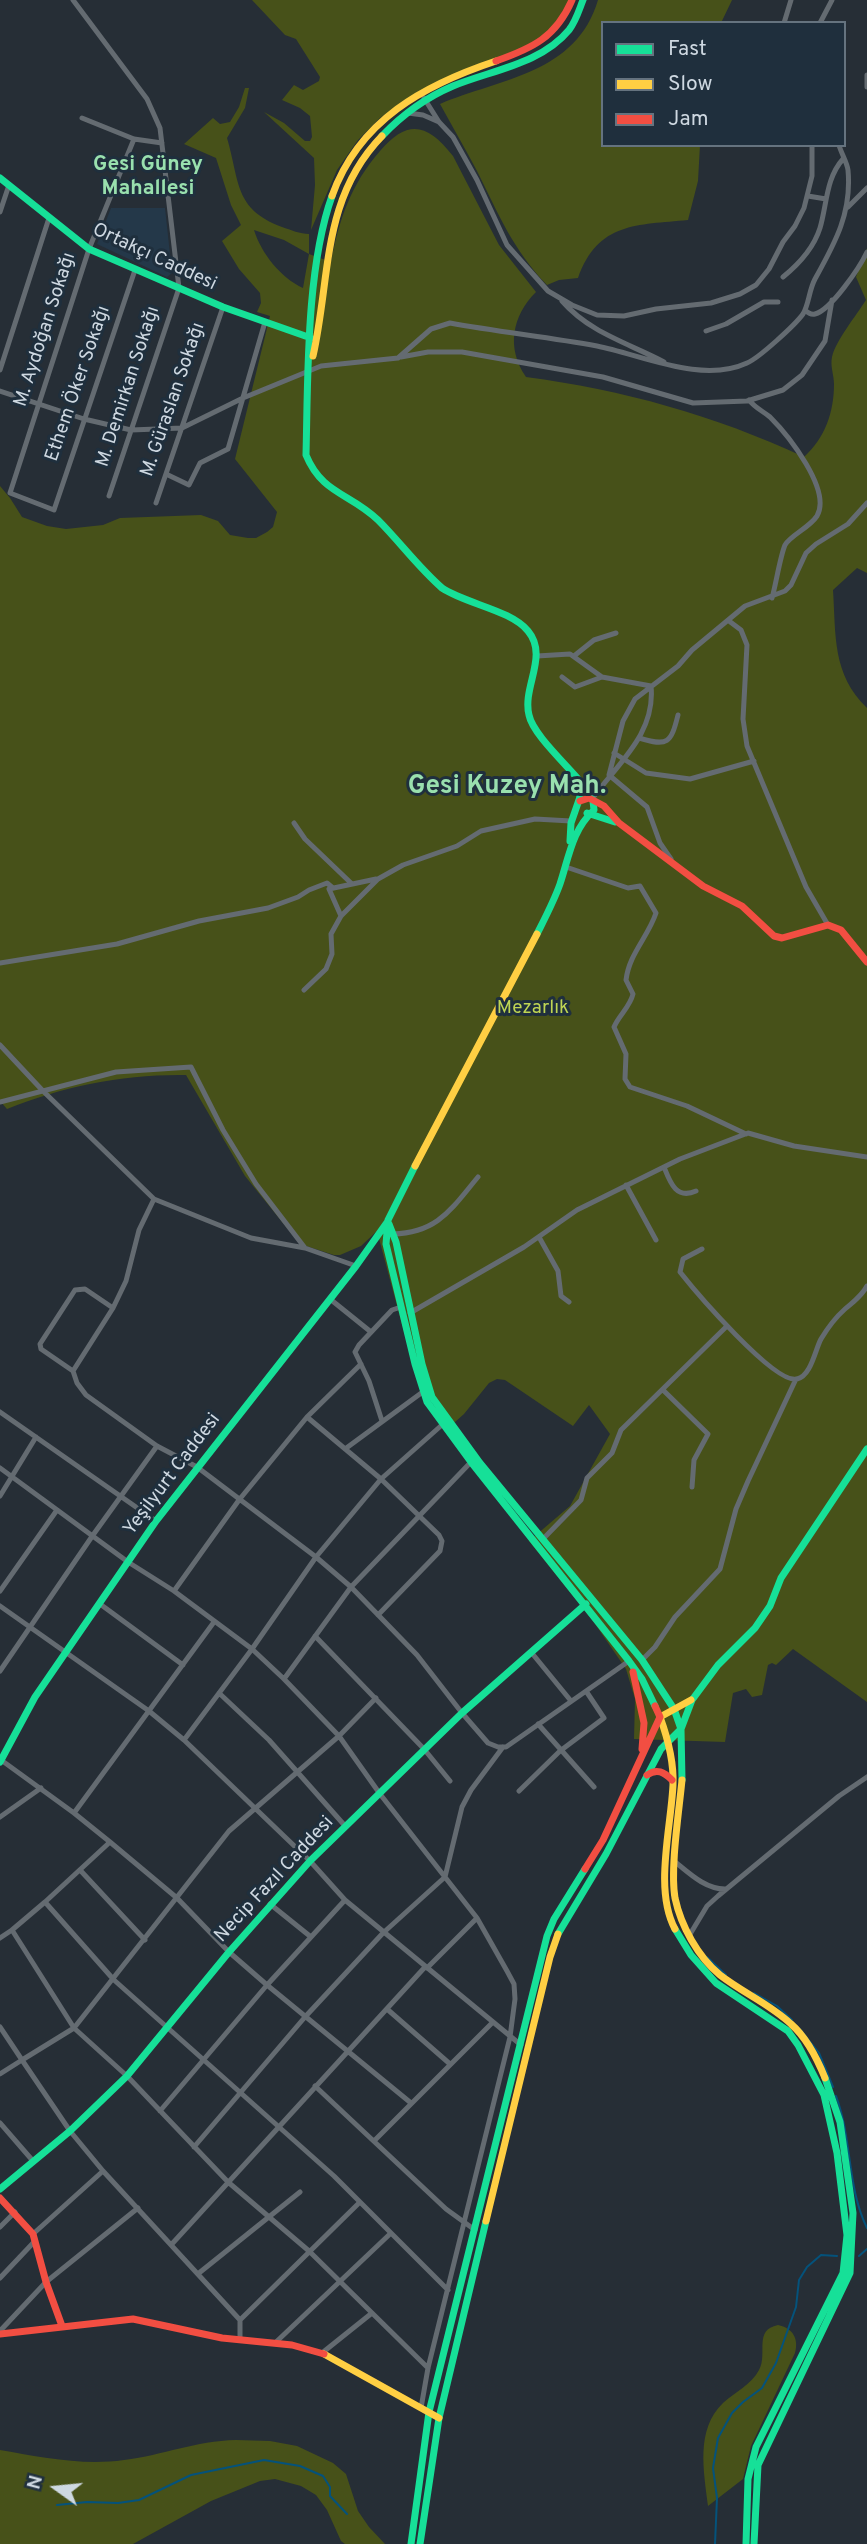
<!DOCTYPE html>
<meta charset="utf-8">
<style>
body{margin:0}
#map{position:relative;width:867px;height:2544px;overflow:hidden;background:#262e36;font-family:Overpass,sans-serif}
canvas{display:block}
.legend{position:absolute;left:601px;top:21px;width:245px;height:126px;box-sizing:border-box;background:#1f2f3d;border:2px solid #65737f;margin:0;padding:9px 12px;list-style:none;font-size:21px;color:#ced8e1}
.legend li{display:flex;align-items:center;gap:14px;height:35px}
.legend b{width:35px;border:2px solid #65737f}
.north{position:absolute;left:21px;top:2453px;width:70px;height:70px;-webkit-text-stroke:5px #1f2f3d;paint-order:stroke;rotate:285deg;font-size:19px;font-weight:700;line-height:28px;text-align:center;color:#ced8e1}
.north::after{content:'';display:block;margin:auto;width:24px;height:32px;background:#ced8e1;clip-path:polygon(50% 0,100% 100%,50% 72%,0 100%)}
</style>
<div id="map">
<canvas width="867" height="2544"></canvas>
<ul class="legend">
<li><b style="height:9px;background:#16e098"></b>Fast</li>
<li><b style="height:9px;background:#ffcf43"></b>Slow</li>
<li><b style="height:9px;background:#f24e42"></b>Jam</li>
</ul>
<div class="north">N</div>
</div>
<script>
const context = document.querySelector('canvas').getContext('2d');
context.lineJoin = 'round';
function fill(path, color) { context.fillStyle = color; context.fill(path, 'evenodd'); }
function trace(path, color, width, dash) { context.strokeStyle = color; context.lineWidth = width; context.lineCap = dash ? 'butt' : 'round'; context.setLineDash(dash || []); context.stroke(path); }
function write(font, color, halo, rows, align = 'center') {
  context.font = font + ' Overpass,sans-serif'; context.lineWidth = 6; context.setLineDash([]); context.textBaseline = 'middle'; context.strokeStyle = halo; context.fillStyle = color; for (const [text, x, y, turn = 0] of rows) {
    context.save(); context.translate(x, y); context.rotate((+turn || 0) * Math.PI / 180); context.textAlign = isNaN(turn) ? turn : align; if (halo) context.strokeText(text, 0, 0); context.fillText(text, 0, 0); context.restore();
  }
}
fill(new Path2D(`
 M111,208H165L172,273L167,277L97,244Z`), '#243849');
fill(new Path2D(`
 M252,0H572L561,20L538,41L403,101L380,118L358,140L337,170L311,230L315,185L314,158L264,112L284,123L305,141H310L312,137L310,116L300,108L282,100L294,85L303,90L319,81L320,77L296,39L285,35Z
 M598,0H732L721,23H603V145H700L698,181L688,220C637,225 598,222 578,278L559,280L547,285C513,250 498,213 477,171C465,148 452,126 440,104C501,78 576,74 598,0Z
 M245,88H249L245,108L227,138C240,182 234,209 282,227C291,230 300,234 309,234V254L331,262C339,220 351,184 380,151C408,118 428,124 453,156L499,245L536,292C512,316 506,348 526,377C623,390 714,415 804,457C825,438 834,412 834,384C834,375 830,366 832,357C836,340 856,316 866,300L856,277L867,248V573L857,568L833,590C836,636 832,674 867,708V1702L793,1649L776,1665L772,1663L768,1665L762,1695L752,1697L746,1689L733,1693L725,1742L634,1739L635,1699L626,1669L593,1621L529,1541L570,1506L610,1434L589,1405L573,1426L505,1380L497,1379L489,1383L464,1414L445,1431L408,1347L377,1231L361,1246L340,1255H334L300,1244L245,1176L186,1075C124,1074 64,1086 7,1109L0,1101V486L10,498L22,517L47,526L66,529L103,525L120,518L201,515L218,521L230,535L248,538H256L267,532L273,527L277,512L235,459L270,316L257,312L261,303L260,293L239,269L222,241L241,225L231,205L216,158L184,144L213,118L220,124L230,122L239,107ZM254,230L284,240L309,254L303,288C281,278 261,253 254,230Z
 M778,2325C793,2328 799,2339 795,2353L751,2446L743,2479L708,2506C704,2472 695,2430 723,2403C735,2392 752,2384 759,2370C768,2353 753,2330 778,2325Z
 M236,2440L270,2441L297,2446L333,2463L346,2474L358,2511L369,2527L385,2544H345L341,2541L327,2510L316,2495L301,2486L275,2479L260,2481L211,2501L133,2544H0V2450C41,2457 82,2466 124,2460C164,2455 195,2441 236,2440Z`), '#475119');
trace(new Path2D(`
 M707,1957L726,1975
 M754,1993L777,2006L792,2020
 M800,2029L819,2053L833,2087
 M836,2096C852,2138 847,2188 867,2228
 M859,2256L867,2249
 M57,2505L87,2502L118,2503L139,2500L191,2475L264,2460L300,2466L323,2476L330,2487V2496L347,2514
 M715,2544L717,2498L713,2468L718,2438L732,2413L743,2402L762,2388L776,2363L796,2307L799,2280L807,2267L821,2255L837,2256`), '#04527b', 2);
trace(new Path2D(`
 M73,0L147,99L160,128L179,288L109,496
 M784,23L791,0
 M820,23L832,0
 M867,75V87
 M424,98L439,122L453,137L477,180L507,245L548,291L572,305L597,315L624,316L656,309L711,303L740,294L756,285L769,269L783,242L795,226L804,208L812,176V145
 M408,113L423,115L439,122
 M82,118L134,139L162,143
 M134,139L89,249L10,493L54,510L135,270
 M808,196L826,199
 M848,207L867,188
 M0,212L9,185
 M783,277C799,264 814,247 820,228C827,204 826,178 843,159
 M562,301C590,333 628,343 664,362
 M805,310C808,313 811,315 815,314C831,310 860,267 867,252
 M706,331L726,324L764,302H778
 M401,357L428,352H462L603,377L693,403L747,401L783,390L802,375L825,341L832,300
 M0,370L49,218
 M0,391L84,419L131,430L182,428L243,398L321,366L398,358L431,329L450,323C499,332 548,337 597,346C642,355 702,384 747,363C759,358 795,325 803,314C809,304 809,290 815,279C835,243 852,213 848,170C847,162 841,153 839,145
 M749,400C755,408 763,411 770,417C788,435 832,490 817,516C809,528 791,535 785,545C780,557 776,584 772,598
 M166,474L189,485L200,463L228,449L265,322
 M156,503L223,307
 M729,621L741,630L747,645L743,719L747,746L806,887L828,925
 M537,656L570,654L602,677L651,686
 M574,656L594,640L616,633
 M562,677L575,687L602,677
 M639,738C668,747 671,743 678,715
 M614,753L646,773L690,779L754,761
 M592,799C617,764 656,734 651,686
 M294,823L305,839L352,884
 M671,859L660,843L647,807L609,775L623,721L635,699L678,666L692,650L745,606L785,591L791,585L806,553L816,544L848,524L867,503
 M566,867L628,888L640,886L656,913C648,937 629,954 626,980L633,994C630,1007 619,1015 614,1027L626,1054L625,1079L630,1087L687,1106L746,1134
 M341,916L329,889L376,879
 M0,963L117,944L199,921L268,908L298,897L309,890L327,883L333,888
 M304,990L326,969L332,954L331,934L341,916L378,879L403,865L457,846L481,831L535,819L571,821
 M0,1045L43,1091L154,1199L251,1238L305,1248
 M0,1102L116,1072L191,1067L223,1130L256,1184L305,1248L356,1266
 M664,1167C670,1182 676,1200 696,1191
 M626,1185L656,1240
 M393,1234C438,1233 452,1208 478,1177
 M539,1237L558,1271L561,1296L569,1302
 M702,1249L683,1259L680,1272C695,1291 775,1385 797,1379C811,1376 815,1350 821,1339C827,1329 836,1317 845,1309C853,1302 861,1297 867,1286
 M330,1299L371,1332
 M113,1308L85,1289L75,1290L40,1344L41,1349L73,1371L77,1383L86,1395L157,1446L197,1467L316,1557L351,1587L417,1655L462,1713L488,1743L498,1747H506L629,1661
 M410,1313L524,1247L577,1210L680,1159L748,1133L794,1146L867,1157
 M73,1371L113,1308L126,1281L139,1230L154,1199
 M663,1390L708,1434L694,1460L692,1487
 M0,1412L156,1521
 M307,1417L381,1479L439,1535L442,1541L440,1551L378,1615
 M382,1421L369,1381L355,1352L359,1345L392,1310L401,1307
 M345,1449L424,1391
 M0,1468L128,1562L174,1591L252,1649L284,1679L339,1736L380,1794L477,1918L507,1971L514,1984L515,1999L510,2037L428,2368L421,2408
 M0,1496L36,1437
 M543,1539L581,1500L587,1478L612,1453L621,1430L727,1326
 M0,1591L57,1510
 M174,1591L239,1500L307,1417L361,1364
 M100,1604L183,1665
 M0,1606L149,1711L184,1740L310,1861L345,1900L521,2045
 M214,1622L74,1813L110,1842L45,1902L114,1980L334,2176L448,2290
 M315,1636L424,1749L450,1781
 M531,1652L571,1701
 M642,1660L655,1647L675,1617L720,1569L736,1509L748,1481L796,1379
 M0,1671L93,1535L157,1446
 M284,1679L351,1587L471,1462
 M219,1693L269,1740L346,1827
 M538,1724L594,1787
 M184,1740L252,1649L316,1557L381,1479L443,1424
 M1,1760L74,1813
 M519,1791L560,1751L604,1718L586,1691
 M0,1817L41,1788
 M110,1842L177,1898L229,1952L267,1985L411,2103
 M674,1861C689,1873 705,1889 725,1889
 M80,1870L145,1940
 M45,1902L12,1930L74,2028L127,2076L228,2182L309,2251L428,2368
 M270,1904L311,1937
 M689,1936L707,1906L718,1896L839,1796L867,1777
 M0,1938L12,1930
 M427,1968L477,1918
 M387,2009L450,2064
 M0,2027L22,2060L74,2028L229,1831L339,1736L376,1698
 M0,2074L22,2060L70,2131L103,2171L240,2320V2339
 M315,2086L446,2209L475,2230
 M160,2111L267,1985L345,1900
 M0,2123L33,2161
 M375,2140L492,2023
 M194,2147L305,2017L383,1933L445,1877L462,1807L471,1790L503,1747
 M0,2227L15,2212
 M33,2234L103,2171
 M171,2245L425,1967
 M199,2273L300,2192
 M0,2278L34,2242
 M240,2320L360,2202
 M0,2331L46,2282L138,2208
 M275,2343L391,2233
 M322,2353L372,2313`), '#646b71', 5);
trace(new Path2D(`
 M382,136C402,115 427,97 453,86C492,70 541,64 569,30C576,21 579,10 583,0
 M0,178L89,249L223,307L311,338
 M332,196C306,269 308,377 306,455C322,494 350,493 378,520C400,542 418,567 442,588C466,604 511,610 528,631C549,656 522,687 529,715C533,736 574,771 588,791L593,801L594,810C572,830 569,857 560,884C554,901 545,918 537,934
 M587,813L615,822
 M570,841L571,823L580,797L576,779
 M415,1166L388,1220L386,1244L415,1364L427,1402L471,1462L629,1661L642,1679L655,1706
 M389,1224L396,1242L422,1364L432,1397L480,1463L642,1660L674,1709L681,1729L661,1749L606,1854L558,1934
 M0,1762L35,1697L156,1521L356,1266L388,1221
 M682,1780L681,1729L692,1700L718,1665L755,1628L770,1606L781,1578L867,1449
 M675,1929L691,1955L716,1983L788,2031L798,2045L824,2095L837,2153L847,2235L843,2273L756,2447L748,2479L746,2544
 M0,2189L70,2131L127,2076L229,1952L310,1861L462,1713L586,1604
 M411,2544L429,2412L547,1936L554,1919L585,1869
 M420,2544L439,2418L486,2221
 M754,2544L758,2465L850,2273L853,2213L840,2122L825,2078`), '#16e098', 7);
trace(new Path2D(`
 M332,196C359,120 424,85 496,61
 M313,356C331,276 321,199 382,136
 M415,1166L537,934
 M682,1780C679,1812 670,1869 675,1898C681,1926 698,1957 720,1975C743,1993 770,2004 791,2024C807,2038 817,2058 825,2078
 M675,1929C654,1890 671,1828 673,1785C674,1762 668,1739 660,1717L691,1700
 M486,2221L550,1957L558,1934
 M324,2354L439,2418`), '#ffcf43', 7);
trace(new Path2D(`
 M496,61C533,48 556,37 572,0
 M580,801L589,798L604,806L619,823L703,886L742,906L774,936L782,938L828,925L841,930L867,962
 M633,1672L644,1723L642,1749
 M647,1775C657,1768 664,1772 672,1780
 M585,1869L603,1840L660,1717L655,1706
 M0,2198L33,2234L46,2282L62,2326
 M0,2334L133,2319L222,2338L292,2345L324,2354`), '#f24e42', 7);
write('19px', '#ced8e1', '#1f2f3d', [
 ["Ortakçı Caddesi",154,258,25],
 ["M. Aydoğan Sokağı",46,330,-72],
 ["Ethem Öker Sokağı",79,384,-71],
 ["M. Demirkan Sokağı",129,387,-72],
 ["M. Güraslan Sokağı",174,400,-71],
 ["Yeşilyurt Caddesi",173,1475,-53],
 ["Necip Fazıl Caddesi",275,1880,-47]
]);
write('19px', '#bfd553', '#1f2f3d', [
 ["Mezarlık",533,1009]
]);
write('bold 21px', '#99e0ae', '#1f2f3d', [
 ["Gesi Güney",148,166],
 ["Mahallesi",148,190]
]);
write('bold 26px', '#99e0ae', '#1f2f3d', [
 ["Gesi Kuzey Mah.",507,788]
]);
</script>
